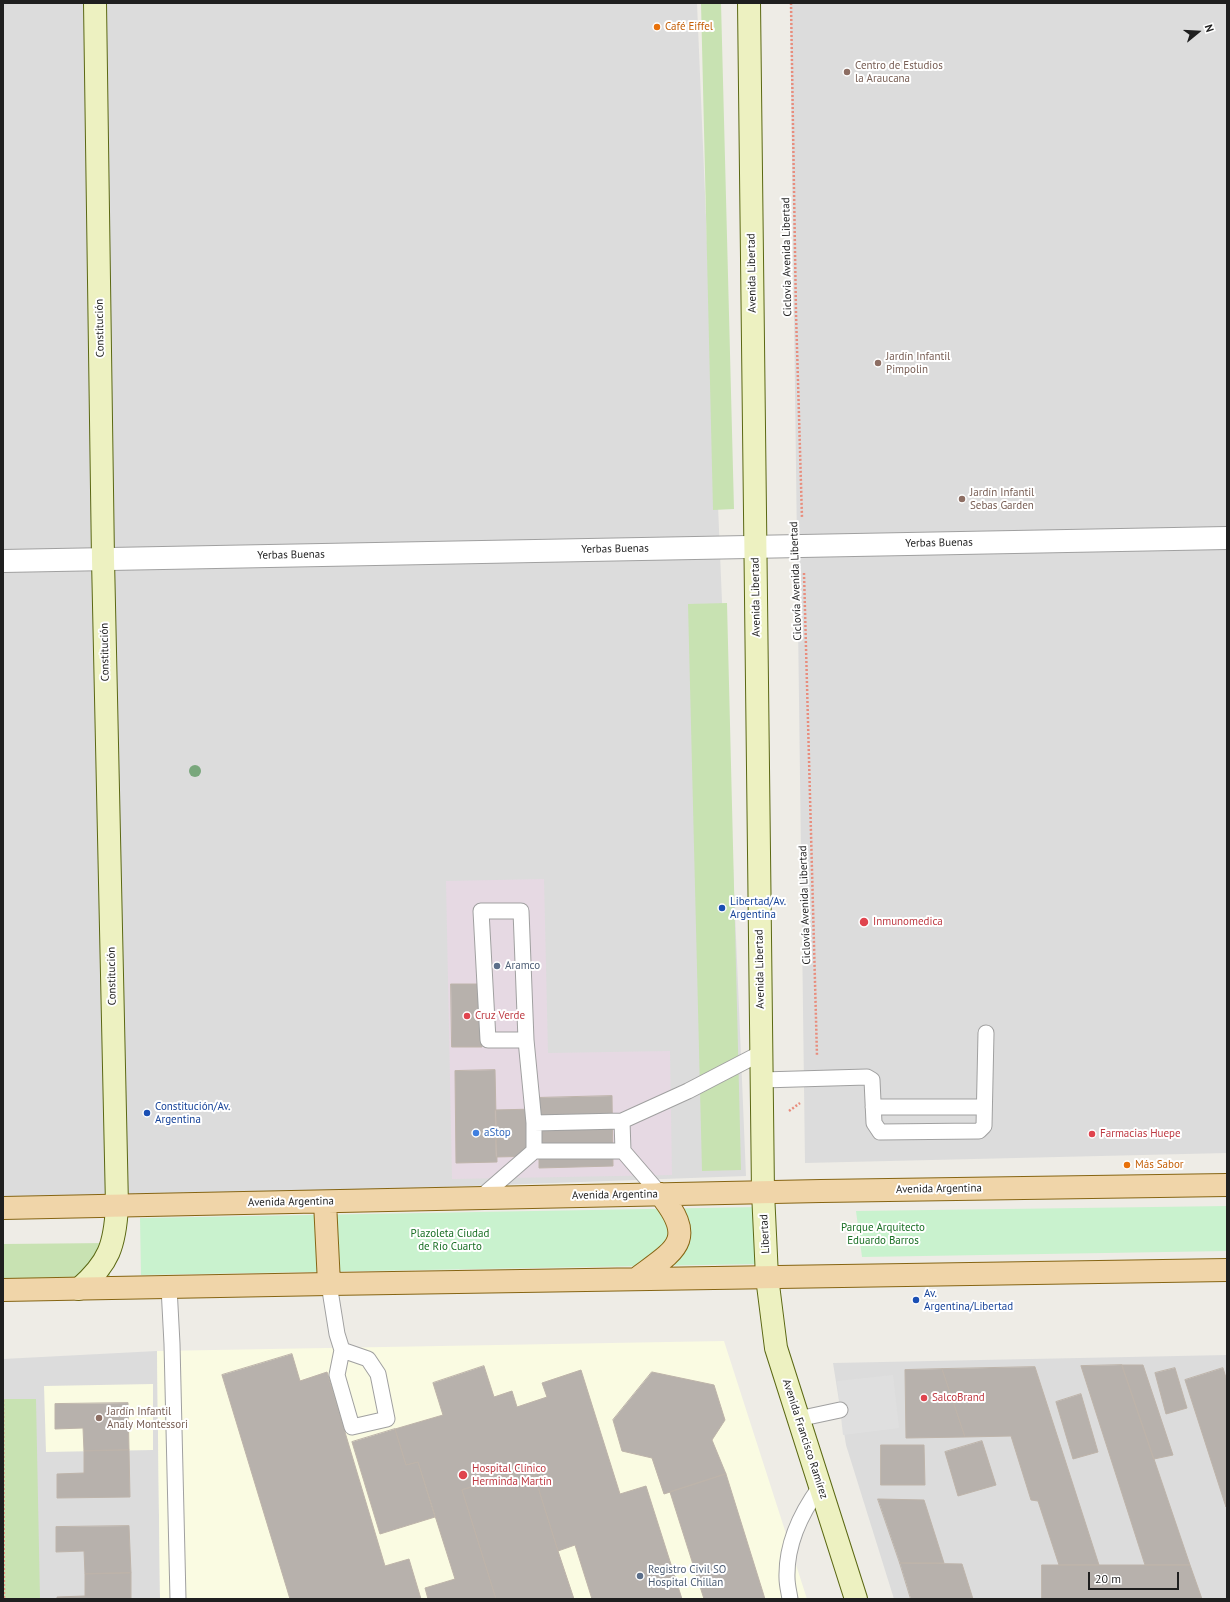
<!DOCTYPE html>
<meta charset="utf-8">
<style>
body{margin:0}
#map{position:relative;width:1230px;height:1602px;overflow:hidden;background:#eeece6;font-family:"PT Sans",sans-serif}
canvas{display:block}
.frame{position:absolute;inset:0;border:4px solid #1f1f1f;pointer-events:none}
.north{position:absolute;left:1178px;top:12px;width:40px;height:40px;-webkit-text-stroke:3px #fff;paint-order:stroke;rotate:72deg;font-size:11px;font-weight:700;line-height:16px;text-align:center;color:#1f1f1f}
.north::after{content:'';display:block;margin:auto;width:14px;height:18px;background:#1f1f1f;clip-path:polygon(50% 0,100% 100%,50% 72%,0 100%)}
.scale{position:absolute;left:1088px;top:1572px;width:91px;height:18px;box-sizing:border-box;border:2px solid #1f1f1f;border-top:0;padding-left:5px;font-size:12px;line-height:14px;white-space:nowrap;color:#1f1f1f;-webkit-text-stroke:3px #fff;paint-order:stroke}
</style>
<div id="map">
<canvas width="1230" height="1602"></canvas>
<div class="frame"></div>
<div class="north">N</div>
<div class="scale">20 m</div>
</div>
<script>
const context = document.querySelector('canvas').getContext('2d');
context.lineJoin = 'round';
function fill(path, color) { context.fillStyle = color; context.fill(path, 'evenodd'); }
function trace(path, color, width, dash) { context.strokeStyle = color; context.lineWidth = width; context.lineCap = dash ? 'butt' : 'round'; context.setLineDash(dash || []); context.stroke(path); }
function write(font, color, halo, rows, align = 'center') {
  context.font = font + ' "PT Sans",sans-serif'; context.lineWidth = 4; context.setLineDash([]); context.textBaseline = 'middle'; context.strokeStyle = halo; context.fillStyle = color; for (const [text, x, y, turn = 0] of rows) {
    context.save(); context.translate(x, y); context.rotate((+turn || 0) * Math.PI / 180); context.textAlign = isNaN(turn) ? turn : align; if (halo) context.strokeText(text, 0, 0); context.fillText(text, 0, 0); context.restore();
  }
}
fill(new Path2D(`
 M3,3H697L746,1176L3,1203Z
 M790,3H1227V1153L805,1163Z
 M157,1351L160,1599H3V1359Z
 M1227,1355V1599H894L846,1445L833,1363Z`), '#dcdcdc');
fill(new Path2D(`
 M544,879L548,1053L670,1051L672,1175L452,1179L446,881Z`), '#e6d9e3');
fill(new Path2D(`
 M724,1341L807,1599H160L157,1351Z
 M153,1384V1450L46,1452L44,1386Z`), '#fafbe2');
fill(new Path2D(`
 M701,3H721L734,509L713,510Z
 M727,603L741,1170L702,1171L688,604Z
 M110,1243V1299L3,1301V1244Z
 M3,1399H36L40,1599H3Z`), '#c8e2b2');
fill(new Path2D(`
 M1227,1206V1251L862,1257L856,1211Z
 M759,1207L760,1264L141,1275L140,1218Z`), '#c9f2ce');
fill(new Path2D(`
 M893,1375L899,1428L843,1435L837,1381Z`), '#dfdfdf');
const building = new Path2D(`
 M451,984H481L482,1047H452Z
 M495,1070L497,1162L456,1163L455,1071Z
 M612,1096L613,1166L539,1168V1156L496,1157L495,1110L535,1109L534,1098Z
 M292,1354L300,1381L327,1372L385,1566L409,1559L421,1599H290L222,1375Z
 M1122,1365L1154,1459L1190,1565H1145L1081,1366Z
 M1122,1365H1143L1173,1455L1154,1459Z
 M484,1366L494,1397L512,1391L517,1407L547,1397L542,1383L581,1370L620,1494L646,1486L682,1599H592L575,1545L558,1551L532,1468L462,1490L496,1599H428L425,1588L455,1579L418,1462L406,1465L395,1429L443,1415L433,1383Z
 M1035,1367L1099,1565H1059L1038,1501L1031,1500L1011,1436L965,1437L942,1369Z
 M1175,1368L1187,1408L1166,1414L1155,1373Z
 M1223,1368L1227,1381L1226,1507L1185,1380Z
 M942,1369L965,1437L906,1438L905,1370Z
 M652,1372L714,1385L725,1420L712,1440L726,1474L664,1494L652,1458L622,1451L613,1420Z
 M1081,1394L1098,1452L1073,1459L1056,1402Z
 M128,1403L129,1450L84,1451L83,1428L55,1429V1404Z
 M395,1429L406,1465L418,1462L435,1517L380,1534L352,1442Z
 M982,1441L996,1485L958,1496L945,1452Z
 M881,1445H924L925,1485H881Z
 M129,1450L130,1497L57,1498V1474L84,1473V1451Z
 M532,1468L558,1551L574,1599H496L462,1490Z
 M726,1474L765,1599H704L670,1492Z
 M878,1499L924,1500L944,1563H900Z
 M129,1526L131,1573L85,1574L84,1551L56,1552V1527Z
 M900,1563L962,1564L973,1599H911Z
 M1042,1565H1190L1202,1599H1042Z
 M131,1573V1599H57V1597L85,1596V1574Z`);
fill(building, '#b7b1ac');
trace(building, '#beb4aa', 1);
const service = new Path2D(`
 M526,1040H488L481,911H521L526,1040L534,1123
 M762,1080L867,1077L872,1080L874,1123L880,1132L979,1131L984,1126L986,1033
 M873,1107H984
 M622,1121L623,1151
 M534,1151V1123L622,1121L688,1091L761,1053
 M480,1198L534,1151H623L660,1194
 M329,1284L337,1334L342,1350L337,1375L352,1427L387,1419L378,1374L368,1359L342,1350
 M169,1287L172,1344L178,1599
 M798,1419L840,1410
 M790,1599C789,1592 787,1585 787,1578C786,1544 801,1513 820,1487`);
const minor = new Path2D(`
 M3,561L1227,538`);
const secondary = new Path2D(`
 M749,3L763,1192L767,1277L776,1348L856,1599
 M79,1289C109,1263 115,1245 117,1206L103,559L95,3`);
const primary = new Path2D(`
 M325,1202L329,1284
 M3,1208L821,1191L1227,1185
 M636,1279C675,1250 698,1241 660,1194
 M3,1290L329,1284L1227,1270`);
trace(service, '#a0a0a0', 17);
trace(minor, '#a0a0a0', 24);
trace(secondary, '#5b6813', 24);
trace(primary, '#866513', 24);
trace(new Path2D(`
 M791,3L796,313L802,518
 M804,573L817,1056
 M789,1111L800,1103
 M3,1400L4,1599`), '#e88d7d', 2.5, [2, 2]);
trace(service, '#fff', 15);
trace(minor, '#fff', 22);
trace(secondary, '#edf1c1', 22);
trace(primary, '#f0d5a9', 22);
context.fillStyle = '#79a77c';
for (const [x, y] of [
 [195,771]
]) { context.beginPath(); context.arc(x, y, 6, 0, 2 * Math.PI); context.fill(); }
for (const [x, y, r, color] of [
 [657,27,4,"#e8710a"],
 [847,72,4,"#8d6e63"],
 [878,363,4,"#8d6e63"],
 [962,499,4,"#8d6e63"],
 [722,908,4,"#1a4fb4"],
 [864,922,5,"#e0444e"],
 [497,966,4,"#5c6f8a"],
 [467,1016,4,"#e0444e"],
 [147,1113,4,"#1a4fb4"],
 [476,1133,4,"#3f7fe0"],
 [1092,1134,4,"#e0444e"],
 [1127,1165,4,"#e8710a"],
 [916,1300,4,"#1a4fb4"],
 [924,1398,4,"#e0444e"],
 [99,1418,4,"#8d6e63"],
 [463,1475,5,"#e0444e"],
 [640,1576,4,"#5c6f8a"]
]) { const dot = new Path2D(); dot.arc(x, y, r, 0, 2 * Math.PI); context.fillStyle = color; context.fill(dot); trace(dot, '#fff', 1.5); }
write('11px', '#c56008', '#fff', [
 ["Café Eiffel",665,27],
 ["Más Sabor",1135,1165]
], 'left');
write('11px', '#785e54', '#fff', [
 ["Centro de Estudios",855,66],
 ["la Araucana",855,79],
 ["Jardín Infantil",886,357],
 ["Pimpolin",886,370],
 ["Jardín Infantil",970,493],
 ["Sebas Garden",970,506],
 ["Jardín Infantil",107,1412],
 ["Analy Montessori",107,1425]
], 'left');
write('11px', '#1f1f1f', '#fff', [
 ["Ciclovía Avenida Libertad",787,257,-91],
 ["Avenida Libertad",752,273,-91],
 ["Constitución",100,328,-91],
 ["Yerbas Buenas",939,543,-1],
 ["Yerbas Buenas",615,549,-1],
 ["Yerbas Buenas",291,555,-1],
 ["Ciclovía Avenida Libertad",796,581,-92],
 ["Avenida Libertad",756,597,-91],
 ["Constitución",105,652,-91],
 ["Ciclovía Avenida Libertad",805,905,-92],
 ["Avenida Libertad",760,969,-91],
 ["Constitución",112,976,-91],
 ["Avenida Argentina",939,1189,-1],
 ["Avenida Argentina",615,1195,-1],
 ["Avenida Argentina",291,1202,-1],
 ["Libertad",765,1234,-93],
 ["Avenida Francisco Ramírez",805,1439,72]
]);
write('11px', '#164399', '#fff', [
 ["Libertad/Av.",730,902],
 ["Argentina",730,915],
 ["Constitución/Av.",155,1107],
 ["Argentina",155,1120],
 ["Av.",924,1294],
 ["Argentina/Libertad",924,1307]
], 'left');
write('11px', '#be3a42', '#fff', [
 ["Inmunomedica",873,922],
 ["Cruz Verde",475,1016],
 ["Farmacias Huepe",1100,1134],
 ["SalcoBrand",932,1398],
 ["Hospital Clínico",472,1469],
 ["Herminda Martín",472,1482]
], 'left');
write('11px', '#4e5e75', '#fff', [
 ["Aramco",505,966],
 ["Registro Civil SO",648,1570],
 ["Hospital Chillan",648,1583]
], 'left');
write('11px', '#366cbe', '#fff', [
 ["aStop",484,1133]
], 'left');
write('11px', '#1a6f25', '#fff', [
 ["Parque Arquitecto",883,1228],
 ["Eduardo Barros",883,1241],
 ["Plazoleta Ciudad",450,1234],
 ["de Río Cuarto",450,1247]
]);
</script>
